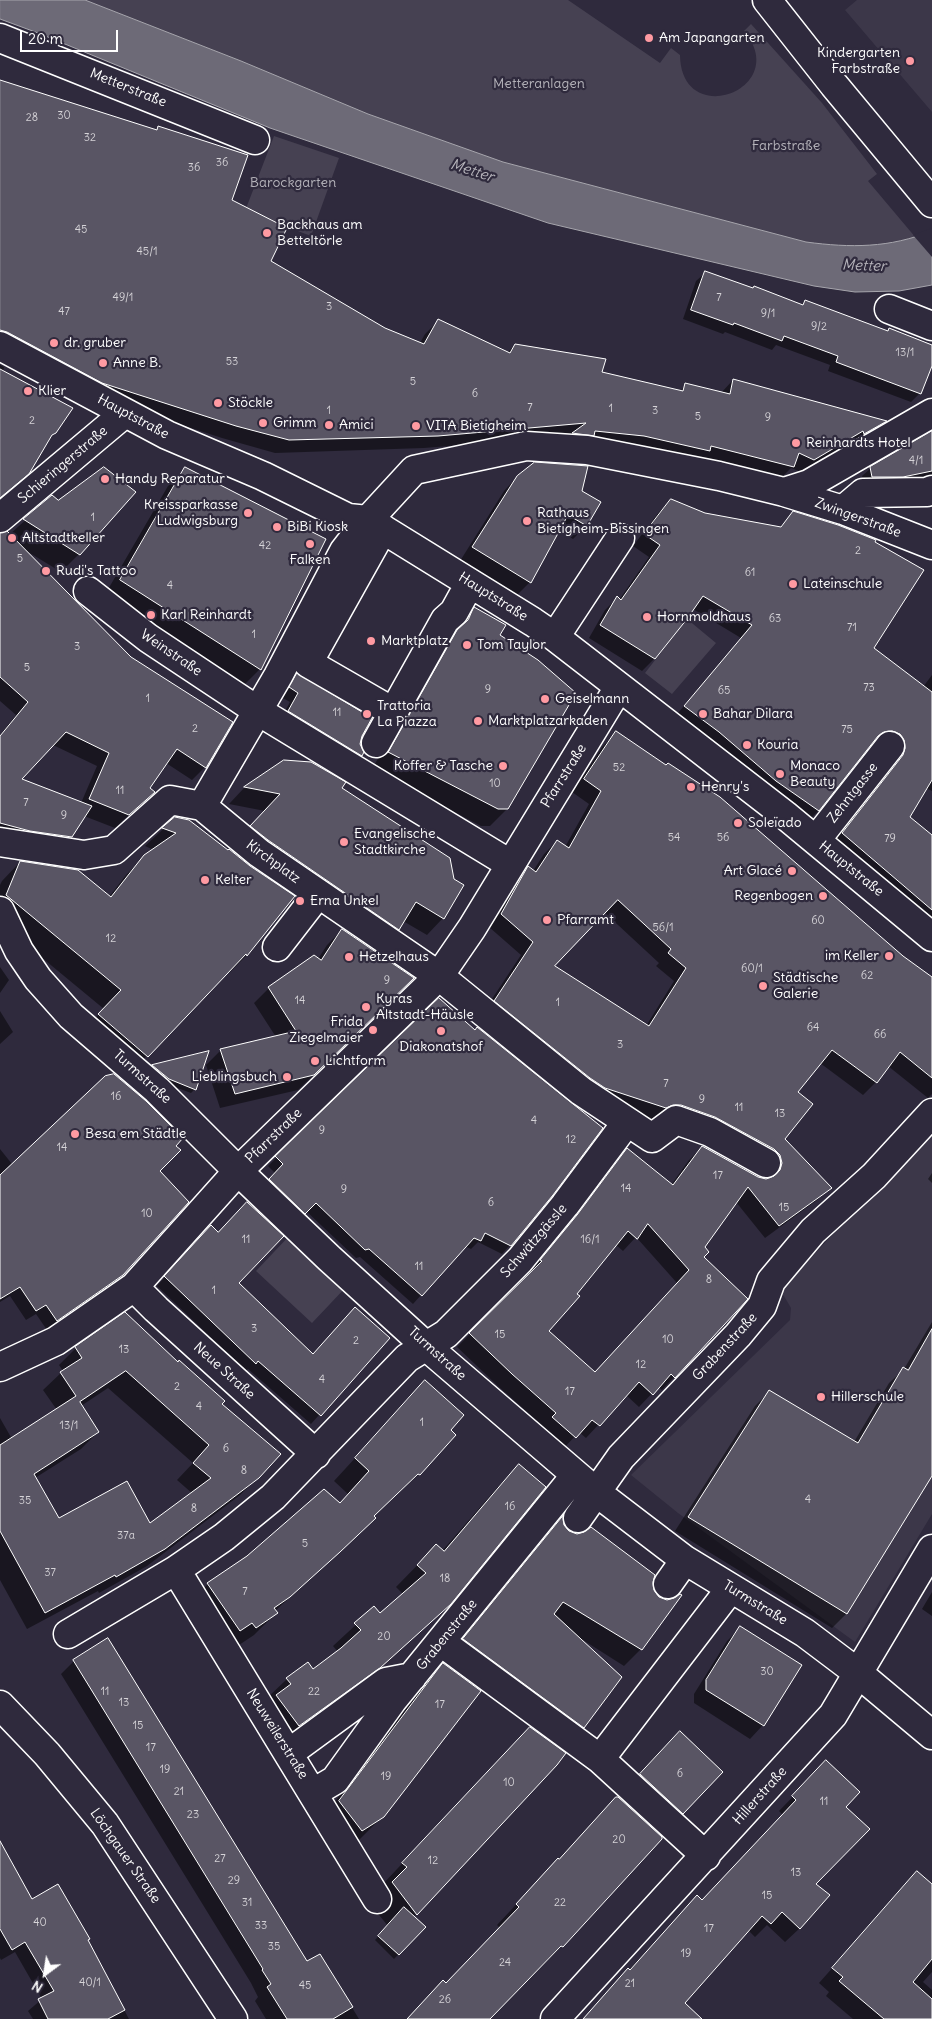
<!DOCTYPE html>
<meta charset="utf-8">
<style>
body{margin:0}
#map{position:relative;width:932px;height:2019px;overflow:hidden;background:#2f2a3d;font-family:Delius,sans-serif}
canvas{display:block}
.north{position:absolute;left:20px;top:1949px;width:50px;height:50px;-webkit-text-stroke:4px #2f2a3d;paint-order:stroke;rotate:211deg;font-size:14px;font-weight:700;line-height:20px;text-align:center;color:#fff}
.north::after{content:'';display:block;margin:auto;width:18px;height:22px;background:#fff;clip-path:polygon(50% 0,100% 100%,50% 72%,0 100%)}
.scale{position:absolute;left:20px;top:30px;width:98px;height:22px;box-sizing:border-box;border:2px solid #fff;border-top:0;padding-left:6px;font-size:15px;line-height:18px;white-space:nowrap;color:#fff;-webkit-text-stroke:4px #2f2a3d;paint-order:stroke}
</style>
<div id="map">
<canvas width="932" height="2019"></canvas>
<div class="north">N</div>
<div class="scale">20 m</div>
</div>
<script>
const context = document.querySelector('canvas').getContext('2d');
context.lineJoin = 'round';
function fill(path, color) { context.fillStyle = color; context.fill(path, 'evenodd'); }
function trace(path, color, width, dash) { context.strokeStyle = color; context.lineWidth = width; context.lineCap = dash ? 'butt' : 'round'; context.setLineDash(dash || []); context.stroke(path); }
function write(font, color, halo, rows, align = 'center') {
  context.font = font + ' Delius,sans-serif'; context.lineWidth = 4.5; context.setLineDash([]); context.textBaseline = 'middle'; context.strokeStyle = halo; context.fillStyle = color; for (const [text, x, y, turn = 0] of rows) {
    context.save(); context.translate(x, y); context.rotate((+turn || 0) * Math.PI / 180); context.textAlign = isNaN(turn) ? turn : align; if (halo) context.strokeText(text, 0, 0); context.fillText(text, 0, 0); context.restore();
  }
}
fill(new Path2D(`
 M857,0H932V112L845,10Z
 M932,1125V1514L855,1642L678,1513L631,1475L790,1320L791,1308L781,1291Z`), '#3c3749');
fill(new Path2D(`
 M85,0H568L660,63L671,48L680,55C681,131 793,89 744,31L751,24L822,103L877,174L868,181L916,238L867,246L843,247L806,242L503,162L368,114L241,61Z
 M274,136L339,158L311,236L245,211Z
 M687,619L716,643L672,694L645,673Z
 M291,1234L347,1286L312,1323L256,1271Z`), '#464152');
const water = new Path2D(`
 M0,0H85L241,61L368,114L503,162L806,242C851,248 889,248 932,231V285L899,291L855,292L814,286L548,223L270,128L38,33L0,19Z`);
fill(water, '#6d6a77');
trace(water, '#a7a6ad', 1);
fill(new Path2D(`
 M932,228V257L913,235Z`), '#2f2a3d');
fill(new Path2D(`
 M0,81L155,131L159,127L231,201L269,261L384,329L420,343L425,334L438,321L507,353L515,345L600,373L679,392L686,385L721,393L733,380L885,422L873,434L851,446L850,443L801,472L791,468L780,479L572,436L424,448L275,453L222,438L89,395L0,348Z
 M705,273L801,305L805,301L887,332L889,330L932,347V362L920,393L911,402L828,371L830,365L776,345L772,350L725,332L723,334L683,319L696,281Z
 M0,365L4,367L3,372L48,439L14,486L0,498Z
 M932,435V476L894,484L864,485L862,476L871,468Z
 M185,469L260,669L243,686L103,598L168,486Z
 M517,477L581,491L600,502L586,526L573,539L558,530L530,582L517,595L460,561L504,491Z
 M52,496L79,554L61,572L25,550L205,767L192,780L166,763L148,788L153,792L115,828L84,816L71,836L57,850L0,839V735L16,715L0,701V534L9,535ZM53,745L97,766L81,803L20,779Z
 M672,500L704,514L779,528L794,513L872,648L923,687L932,675V791L926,788L908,817L932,837V932L830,845L891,769L894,762L879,742L871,743L818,811L806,823L673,719L741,638L693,609L654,659L642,671L589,638L605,610L617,598L619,600L649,557L633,546L659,512Z
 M475,609L499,636L507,809L490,826H481L372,769L441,648L451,638L458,625Z
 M297,675L361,735L359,744L361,755L352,764L280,720L290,702L281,697L288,684Z
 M616,733L902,957L932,978V1094L928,1098L888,1066L876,1082L863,1095L820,1063L796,1092L783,1139L830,1188L817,1200L765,1238L736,1202L703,1247V1257L674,1377L662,1390L658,1387L639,1407L626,1395L586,1438L579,1432L562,1450L541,1431L544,1427L499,1387L457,1347L530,1274L529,1273L564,1229L614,1163L627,1150L671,1185L689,1160L702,1147L758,1178L766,1180L769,1177L767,1168L659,1117L653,1120L592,1101L482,1014L521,955L489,927L516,880L528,867L533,871L544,854L557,841L565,847L589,804L572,792L603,746ZM604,912L659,963L656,966L674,981L646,1026L553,966ZM636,1237L677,1283L595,1373L547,1331L615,1244L623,1251Z
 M285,761L341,788L443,918L427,935L403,921L398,929L381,945L235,843L265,811L229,804L244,788Z
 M175,818L293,897L247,955L229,973L228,972L129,1074L81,1033L104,1009L0,923V885L2,881L20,862L109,897L126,875L145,856L154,850L145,846Z
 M342,930L398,993L298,1090L220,1108L206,1065L221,1050L276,1037L254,1003L269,988L314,957L318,959L327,945Z
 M0,967L9,980L0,993Z
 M439,1000L510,1245L502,1254L478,1242L471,1249L465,1246L413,1304L360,1257L356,1258L306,1211L296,1222L261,1188L275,1173L268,1166Z
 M0,1011L13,1032L0,1044Z
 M208,1053L195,1089L191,1093L164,1083L148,1070L152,1066Z
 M175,1146L158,1171L122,1274L112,1285L47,1330L36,1314L26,1320L10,1296L0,1302V1149L12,1164Z
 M932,1173V1183L928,1179Z
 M202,1235L237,1283L313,1355L388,1338L311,1424L248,1369L246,1371L157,1286Z
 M932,1322V1474L846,1614L832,1628L675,1531L755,1406L769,1392L854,1442L889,1383L904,1369Z
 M76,1348L221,1404L258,1477L240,1495L147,1566L99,1593L98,1591L27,1629L0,1580V1418L12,1439L57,1410L43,1390L63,1371L59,1365ZM108,1388L193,1463L177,1480L193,1494L150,1525L58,1519L35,1478L81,1449L98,1432L81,1406Z
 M425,1382L449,1431L419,1474L372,1517L352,1540L275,1611L276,1613L254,1635L233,1649L186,1606L208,1584L339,1504L348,1494L334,1481Z
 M519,1466L450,1603L357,1690L276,1747L265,1700L287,1679L312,1671L338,1652L333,1646L374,1608L380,1615L403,1594L396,1587L436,1546L442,1551L497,1488Z
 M562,1519L563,1526L569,1532L577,1535L585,1534L651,1582L652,1591L659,1598L667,1601L675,1600L680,1595L641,1649L624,1666L583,1640V1727L567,1744L447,1656L546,1534Z
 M932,1592V1616L922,1609Z
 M740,1628L763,1725L750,1739L694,1703V1694L727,1641Z
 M108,1640L307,1963L320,1955L359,2019H266L255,2001L258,1997L251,1983L61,1674L74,1661Z
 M443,1665L383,1816L360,1839L340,1853L318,1824L422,1687Z
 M530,1728L556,1764L413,1917L424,1927L394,1959L375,1940L388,1926L371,1905L381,1886Z
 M658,1755L683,1813L660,1836L562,1946L489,2019H407L446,1984L500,1928L497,1925L596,1819L616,1798H620L619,1797Z
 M812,1777L844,1807L814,1884L800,1928L785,1942L767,1925L755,1937L748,1930L683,2003L700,2019H583L697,1897L702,1901L783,1815L779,1811Z
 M0,1844L32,1900L87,1941L129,2019H33L28,2011L42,1999L15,1952L1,1960L0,1958Z
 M915,1875L932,1890V1972L923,1982L932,1990V2019H853L826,1996L829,1992L819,1983Z`), '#0007');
const building = new Path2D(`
 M0,80L157,130L158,126L248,155L232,200L287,228L271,261L385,328L424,344L438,319L510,353L515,344L606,359L602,372L683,391L685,383L730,394L733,379L887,421L864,434L863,431L814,460L799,453L794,467L711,446L710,451L644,436L595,431L594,436L572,433L586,423L438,436L289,440L236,426L102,383L7,332L0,330Z
 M705,271L753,288L754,286L803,305L805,300L888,331L889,328L932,345V366L921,394L836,362L838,356L784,336L782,341L734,323L733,325L691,310Z
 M0,369L73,408L56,433L52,435L29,474L0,498Z
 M932,431V471L903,477H872L870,467Z
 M535,462L588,466L582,491L601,502L587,526L568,515L531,583L472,547L517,476Z
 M104,467L136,492L80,555L23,519L52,495L58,500Z
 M185,467L326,539L261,670L120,580Z
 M671,499L705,513L781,527L793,511L838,525L876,540L875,542L924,570L874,648L932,692V780L910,817L932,835V910L842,833L903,755L905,748L904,740L900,734L892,731L884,732L878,736L819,811L776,781L719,732L684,706L752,625L703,596L687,619L655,659L600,625L617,596L621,600L660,545L644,534Z
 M7,531L131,657L233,722L206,768L177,749L150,788L155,792L129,815L89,799L109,753L66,732L22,779L92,806L72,837L30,831L0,823V736L28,702L0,677V533Z
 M474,607L506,625L500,635L538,660L576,693L508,809H498L388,752L457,630L468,620Z
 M297,673L372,718L362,736L360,744L364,752L362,756L288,711L298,693L289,687Z
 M616,731L666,765L668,763L720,797L903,956L932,977V1078L900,1052L877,1083L832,1050L798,1092L813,1104L785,1139L832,1188L779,1226L748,1187L705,1247L709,1252L704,1257L748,1299L675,1378L671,1374L653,1395L639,1382L600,1426L592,1420L576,1438L552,1417L556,1413L512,1374L469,1333L542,1261L540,1260L577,1215L627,1148L673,1185L702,1146L758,1177L766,1179L774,1176L780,1170L782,1163L780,1155L774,1149L715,1117L681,1105H673L666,1108L605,1088L590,1078L494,1001L533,942L501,914L528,866L536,872L557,840L569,848L601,791L584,779ZM618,900L671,949L668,953L686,968L649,1026L555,966ZM648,1224L689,1270L595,1372L549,1331L580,1296L577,1294L628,1231L637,1239Z
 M284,760L311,762L346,782L342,788L450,858L454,879L464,885L444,919L416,902L399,930L268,840L250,826L280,794L244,787Z
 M175,817L189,820L228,850L229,849L250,866L295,896L247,956L246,954L148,1057L98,1014L121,990L6,895L20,861L78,870L111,897L144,855L176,833L162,828Z
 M342,929L414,978L314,1075L235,1094L220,1049L296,1031L268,987L314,955L321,960Z
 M439,998L475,1030L477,1027L603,1128L553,1195L511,1246L485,1233L481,1241L474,1238L422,1296L369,1249L365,1250L316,1203L305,1214L269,1179L283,1164L275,1156Z
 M209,1051L196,1090L169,1079L152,1065Z
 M114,1074L146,1101L183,1138L176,1146L181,1150L160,1171L189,1202L123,1275L57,1321L46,1305L36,1311L20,1287L0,1299V1175L105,1076Z
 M247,1202L284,1236L239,1283L313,1354L355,1307L390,1338L321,1416L258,1361L256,1364L164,1276L211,1225L218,1232Z
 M125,1312L178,1362L179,1360L225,1401L222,1404L281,1454L259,1478L165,1549L116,1577L115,1575L45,1613L0,1531V1445L76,1396L60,1372L82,1358L75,1347ZM126,1371L209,1445L193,1463L211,1478L150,1523L127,1481L59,1518L34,1474L99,1432L80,1402Z
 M932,1329V1476L847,1614L688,1517L769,1390L858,1443L903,1367L908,1370Z
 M425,1380L464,1415L451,1430L456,1435L420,1475L418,1474L374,1516L376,1518L340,1552L290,1597L274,1608L278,1613L256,1628L252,1623L240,1631L207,1583L247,1556L324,1489L340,1503L369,1471L355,1458Z
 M519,1464L546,1487L451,1604L380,1668L299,1726L276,1695L291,1684L286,1678L308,1662L313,1669L341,1648L361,1630L354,1623L374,1606L380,1613L426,1573L417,1565L436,1544L444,1551Z
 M563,1516L564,1525L569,1531L577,1534L584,1532L591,1527L655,1575L653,1582L654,1590L659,1597L667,1600L674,1598L680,1594L682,1595L642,1650L563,1602L554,1614L622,1677L584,1728L463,1639Z
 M740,1626L802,1665L764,1726L706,1690V1680Z
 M108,1638L307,1961L320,1954L353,2007L333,2019H287L267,1987L271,1984L262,1970L263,1969L73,1660Z
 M443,1663L481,1691L384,1817L362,1831L339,1801Z
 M530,1727L566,1753L557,1765L417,1915L392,1882L407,1867L402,1863Z
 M680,1731L723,1772L683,1814L640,1774Z
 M826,1760L860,1792L846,1807L870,1829L816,1884L830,1895L800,1929L782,1912L771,1924L762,1916L685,2003L702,2019H583L628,1968L630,1970L697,1895L702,1900L796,1800L792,1796Z
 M616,1797H618L662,1837V1839L563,1947L561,1946L490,2019H407L443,1980L446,1983L519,1907L516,1904L558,1858L559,1859Z
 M0,1841L32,1899L58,1884L90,1939L88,1940L125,2010L108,2019H48L38,1999L54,1991L25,1942L12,1950L0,1929Z
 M917,1871L932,1884V1959L913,1982L932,1999V2019H884L839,1981L843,1977L832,1968Z
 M404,1907L426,1927L399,1955L378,1936Z`);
fill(building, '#595564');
trace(building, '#fff', 1);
const minor = new Path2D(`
 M0,38L255,140
 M889,309L932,326
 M0,346L167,435L263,476L348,518L368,520L533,622L555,637L785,815L932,937
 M784,492L843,510L932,545
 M843,510L863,493L927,492L932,490
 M0,518L125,413
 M383,529L308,663L393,712
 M88,591L148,638L258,711L510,864
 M555,637L620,538
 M376,743L445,620L454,612L470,583
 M202,806L278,676L344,551L368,520L414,470L526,446L587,450L719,476L784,492L809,484L932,413
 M816,840L890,746
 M0,842L84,855L114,850L170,800L202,806L259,853L439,976L581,1091L652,1138L676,1120L710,1132L766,1163
 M0,911L19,951L38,979L71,1016L157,1090L238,1171L329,1258L427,1347L596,1492L685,1560L805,1633L858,1673L932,1735
 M277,947L318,894
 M134,1287L156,1309L316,1454
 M0,1367L56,1341L134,1287L238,1171L439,976L472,928L619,687
 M578,1518L621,1457L738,1335L762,1306L771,1281L813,1231L874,1176L932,1113
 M176,1570L377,1899
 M668,1584L685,1560
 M68,1634L176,1570L224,1537L273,1497L407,1358L446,1334L520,1260L565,1205L627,1122
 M441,1642L600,1759L706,1856
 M289,1753L386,1682L412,1677
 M600,1759L731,1588
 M313,1793L335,1780L392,1701L575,1476
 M555,2019L833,1715L932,1549`);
const major = new Path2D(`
 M767,0L834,85L932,203
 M0,1705L47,1754L105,1824L233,2019`);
trace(minor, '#fff', 31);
trace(major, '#fff', 31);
trace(minor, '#2f2a3d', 28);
trace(major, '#2f2a3d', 28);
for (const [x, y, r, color] of [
 [649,38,5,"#ff9aa2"],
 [910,61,5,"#ff9aa2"],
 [267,233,5,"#ff9aa2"],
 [54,343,5,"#ff9aa2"],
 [103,363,5,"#ff9aa2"],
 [28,391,5,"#ff9aa2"],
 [218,403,5,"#ff9aa2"],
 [263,423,5,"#ff9aa2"],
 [329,425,5,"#ff9aa2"],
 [416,426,5,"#ff9aa2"],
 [796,443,5,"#ff9aa2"],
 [105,479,5,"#ff9aa2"],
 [248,513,5,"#ff9aa2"],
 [527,521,5,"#ff9aa2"],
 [277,527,5,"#ff9aa2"],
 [12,538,5,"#ff9aa2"],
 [310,544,5,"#ff9aa2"],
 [46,571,5,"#ff9aa2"],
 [793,584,5,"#ff9aa2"],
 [151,615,5,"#ff9aa2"],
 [647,617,5,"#ff9aa2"],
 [371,641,5,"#ff9aa2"],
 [467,645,5,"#ff9aa2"],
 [545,699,5,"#ff9aa2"],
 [367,714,5,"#ff9aa2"],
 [703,714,5,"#ff9aa2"],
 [478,721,5,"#ff9aa2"],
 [747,745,5,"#ff9aa2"],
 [503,766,5,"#ff9aa2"],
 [780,774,5,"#ff9aa2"],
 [691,787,5,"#ff9aa2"],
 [738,823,5,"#ff9aa2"],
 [344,842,5,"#ff9aa2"],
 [792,871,5,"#ff9aa2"],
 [205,880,5,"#ff9aa2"],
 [823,896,5,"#ff9aa2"],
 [300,901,5,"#ff9aa2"],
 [547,920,5,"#ff9aa2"],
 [889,956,5,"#ff9aa2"],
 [349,957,5,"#ff9aa2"],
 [763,986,5,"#ff9aa2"],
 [366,1007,5,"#ff9aa2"],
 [373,1030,5,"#ff9aa2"],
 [441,1031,5,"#ff9aa2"],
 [315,1061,5,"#ff9aa2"],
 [287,1077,5,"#ff9aa2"],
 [75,1134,5,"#ff9aa2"],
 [821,1397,5,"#ff9aa2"]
]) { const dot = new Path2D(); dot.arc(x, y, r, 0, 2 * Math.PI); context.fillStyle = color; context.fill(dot); trace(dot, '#2f2a3d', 2); }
write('11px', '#d6d4d8', null, [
 ["30",64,116],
 ["28",32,118],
 ["32",90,138],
 ["36",222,163],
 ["36",194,168],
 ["45",81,230],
 ["45/1",147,252],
 ["49/1",123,298],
 ["7",719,298],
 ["3",329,307],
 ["47",64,312],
 ["9/1",768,314],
 ["9/2",819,327],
 ["13/1",905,353],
 ["53",232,362],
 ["5",413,382],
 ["6",475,394],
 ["7",530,408],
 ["1",611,409],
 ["1",329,411],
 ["3",655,411],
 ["5",698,417],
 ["9",768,418],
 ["2",32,421],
 ["4/1",916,461],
 ["1",93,518],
 ["42",265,546],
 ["2",858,551],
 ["5",20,559],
 ["61",750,573],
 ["4",170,586],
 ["63",775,619],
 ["71",852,628],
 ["1",254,635],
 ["3",77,647],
 ["5",27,668],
 ["73",869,688],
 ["9",488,690],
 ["65",724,691],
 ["1",148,699],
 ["11",337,713],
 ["2",195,729],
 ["75",847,730],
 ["52",619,768],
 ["10",495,784],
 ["11",120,791],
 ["7",26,803],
 ["9",64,816],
 ["54",674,838],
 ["56",723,838],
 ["79",890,839],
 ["60",818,921],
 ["56/1",663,928],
 ["12",111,939],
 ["60/1",752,969],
 ["62",867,976],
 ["9",387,981],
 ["14",300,1001],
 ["1",558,1003],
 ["64",813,1028],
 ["66",880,1035],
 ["3",620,1045],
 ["7",666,1084],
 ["16",116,1097],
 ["9",702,1100],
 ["11",739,1108],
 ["13",780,1114],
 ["4",534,1121],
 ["9",322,1131],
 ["12",571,1140],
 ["14",62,1148],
 ["17",718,1176],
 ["14",626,1189],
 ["9",344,1190],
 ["6",491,1203],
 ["15",784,1208],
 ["10",147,1214],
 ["11",246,1240],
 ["16/1",590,1240],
 ["11",419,1267],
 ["8",709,1280],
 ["1",214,1291],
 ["3",254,1329],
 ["15",500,1335],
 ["10",668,1340],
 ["2",356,1341],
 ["13",124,1350],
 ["12",641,1365],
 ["4",322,1380],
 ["2",177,1387],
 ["17",570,1392],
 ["4",199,1407],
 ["1",422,1423],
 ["13/1",69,1426],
 ["6",226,1449],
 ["8",244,1471],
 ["4",808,1500],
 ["35",25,1501],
 ["16",510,1507],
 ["8",194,1509],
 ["37a",126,1536],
 ["5",305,1544],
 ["37",50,1573],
 ["18",445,1579],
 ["7",245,1592],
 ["20",384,1637],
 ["30",767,1672],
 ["11",105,1692],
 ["22",314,1692],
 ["13",124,1703],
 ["17",440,1705],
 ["15",138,1726],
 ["17",151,1748],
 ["19",165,1770],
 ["6",680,1774],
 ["19",386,1777],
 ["10",509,1783],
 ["21",179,1792],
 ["11",824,1802],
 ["23",193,1815],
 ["20",619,1840],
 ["27",220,1859],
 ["12",433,1861],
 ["13",796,1873],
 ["29",234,1881],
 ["15",767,1896],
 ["31",247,1903],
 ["22",560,1903],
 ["40",40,1923],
 ["33",261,1926],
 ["17",709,1929],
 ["35",274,1947],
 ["19",686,1954],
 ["24",505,1963],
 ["40/1",90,1983],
 ["21",630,1984],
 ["45",305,1986],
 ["26",445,2000]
]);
write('14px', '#fff', '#2f2a3d', [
 ["Am Japangarten",659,38],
 ["Kindergarten",900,53,"right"],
 ["Farbstraße",900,69,"right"],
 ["Backhaus am",277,225],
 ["Betteltörle",277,241],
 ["dr. gruber",64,343],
 ["Anne B.",113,363],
 ["Klier",38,391],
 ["Stöckle",228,403],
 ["Grimm",273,423],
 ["Amici",339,425],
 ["VITA Bietigheim",426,426],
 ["Reinhardts Hotel",806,443],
 ["Handy Reparatur",115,479],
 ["Kreissparkasse",238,505,"right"],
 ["Ludwigsburg",238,521,"right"],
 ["Rathaus",537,513],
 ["Bietigheim-Bissingen",537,529],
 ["BiBi Kiosk",287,527],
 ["Altstadtkeller",22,538],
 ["Falken",310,560,"center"],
 ["Rudi's Tattoo",56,571],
 ["Lateinschule",803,584],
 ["Karl Reinhardt",161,615],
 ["Hornmoldhaus",657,617],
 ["Marktplatz",381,641],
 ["Tom Taylor",477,645],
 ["Geiselmann",555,699],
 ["Trattoria",377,706],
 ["La Piazza",377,722],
 ["Bahar Dilara",713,714],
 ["Marktplatzarkaden",488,721],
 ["Kouria",757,745],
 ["Koffer & Tasche",493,766,"right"],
 ["Monaco",790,766],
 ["Beauty",790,782],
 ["Henry's",701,787],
 ["Soleïado",748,823],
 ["Evangelische",354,834],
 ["Stadtkirche",354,850],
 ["Art Glacé",782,871,"right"],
 ["Kelter",215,880],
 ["Regenbogen",813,896,"right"],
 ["Erna Unkel",310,901],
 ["Pfarramt",557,920],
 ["im Keller",879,956,"right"],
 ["Hetzelhaus",359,957],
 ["Städtische",773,978],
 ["Galerie",773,994],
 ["Kyras",376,999],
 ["Altstadt-Häusle",376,1015],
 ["Frida",363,1022,"right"],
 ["Ziegelmaier",363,1038,"right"],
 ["Diakonatshof",441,1047,"center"],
 ["Lichtform",325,1061],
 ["Lieblingsbuch",277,1077,"right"],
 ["Besa em Städtle",85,1134],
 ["Hillerschule",831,1397]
], 'left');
write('14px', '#b5b3ba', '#2f2a3d', [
 ["Metteranlagen",539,84],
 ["Farbstraße",786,146],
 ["Barockgarten",293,183]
]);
write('14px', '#fff', '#2f2a3d', [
 ["Metterstraße",128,88,22],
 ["Hauptstraße",133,417,28],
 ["Schieringerstraße",63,465,-40],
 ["Zwingerstraße",858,518,20],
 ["Hauptstraße",493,597,32],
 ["Weinstraße",171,653,34],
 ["Pfarrstraße",564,776,-58],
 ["Zehntgasse",853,793,-52],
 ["Kirchplatz",273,862,36],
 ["Hauptstraße",851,869,39],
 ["Turmstraße",142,1077,42],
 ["Pfarrstraße",274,1136,-44],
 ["Schwätzgässle",534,1241,-49],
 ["Grabenstraße",725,1347,-47],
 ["Turmstraße",437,1354,42],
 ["Neue Straße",224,1371,42],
 ["Turmstraße",755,1603,31],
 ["Grabenstraße",447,1635,-51],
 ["Neuweilerstraße",277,1734,58],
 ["Hillerstraße",760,1796,-48],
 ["Löchgauer Straße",125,1856,55]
]);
write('italic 15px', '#b6b4bb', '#2f2a3d', [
 ["Metter",472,171,18],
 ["Metter",864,266,2]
]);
</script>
